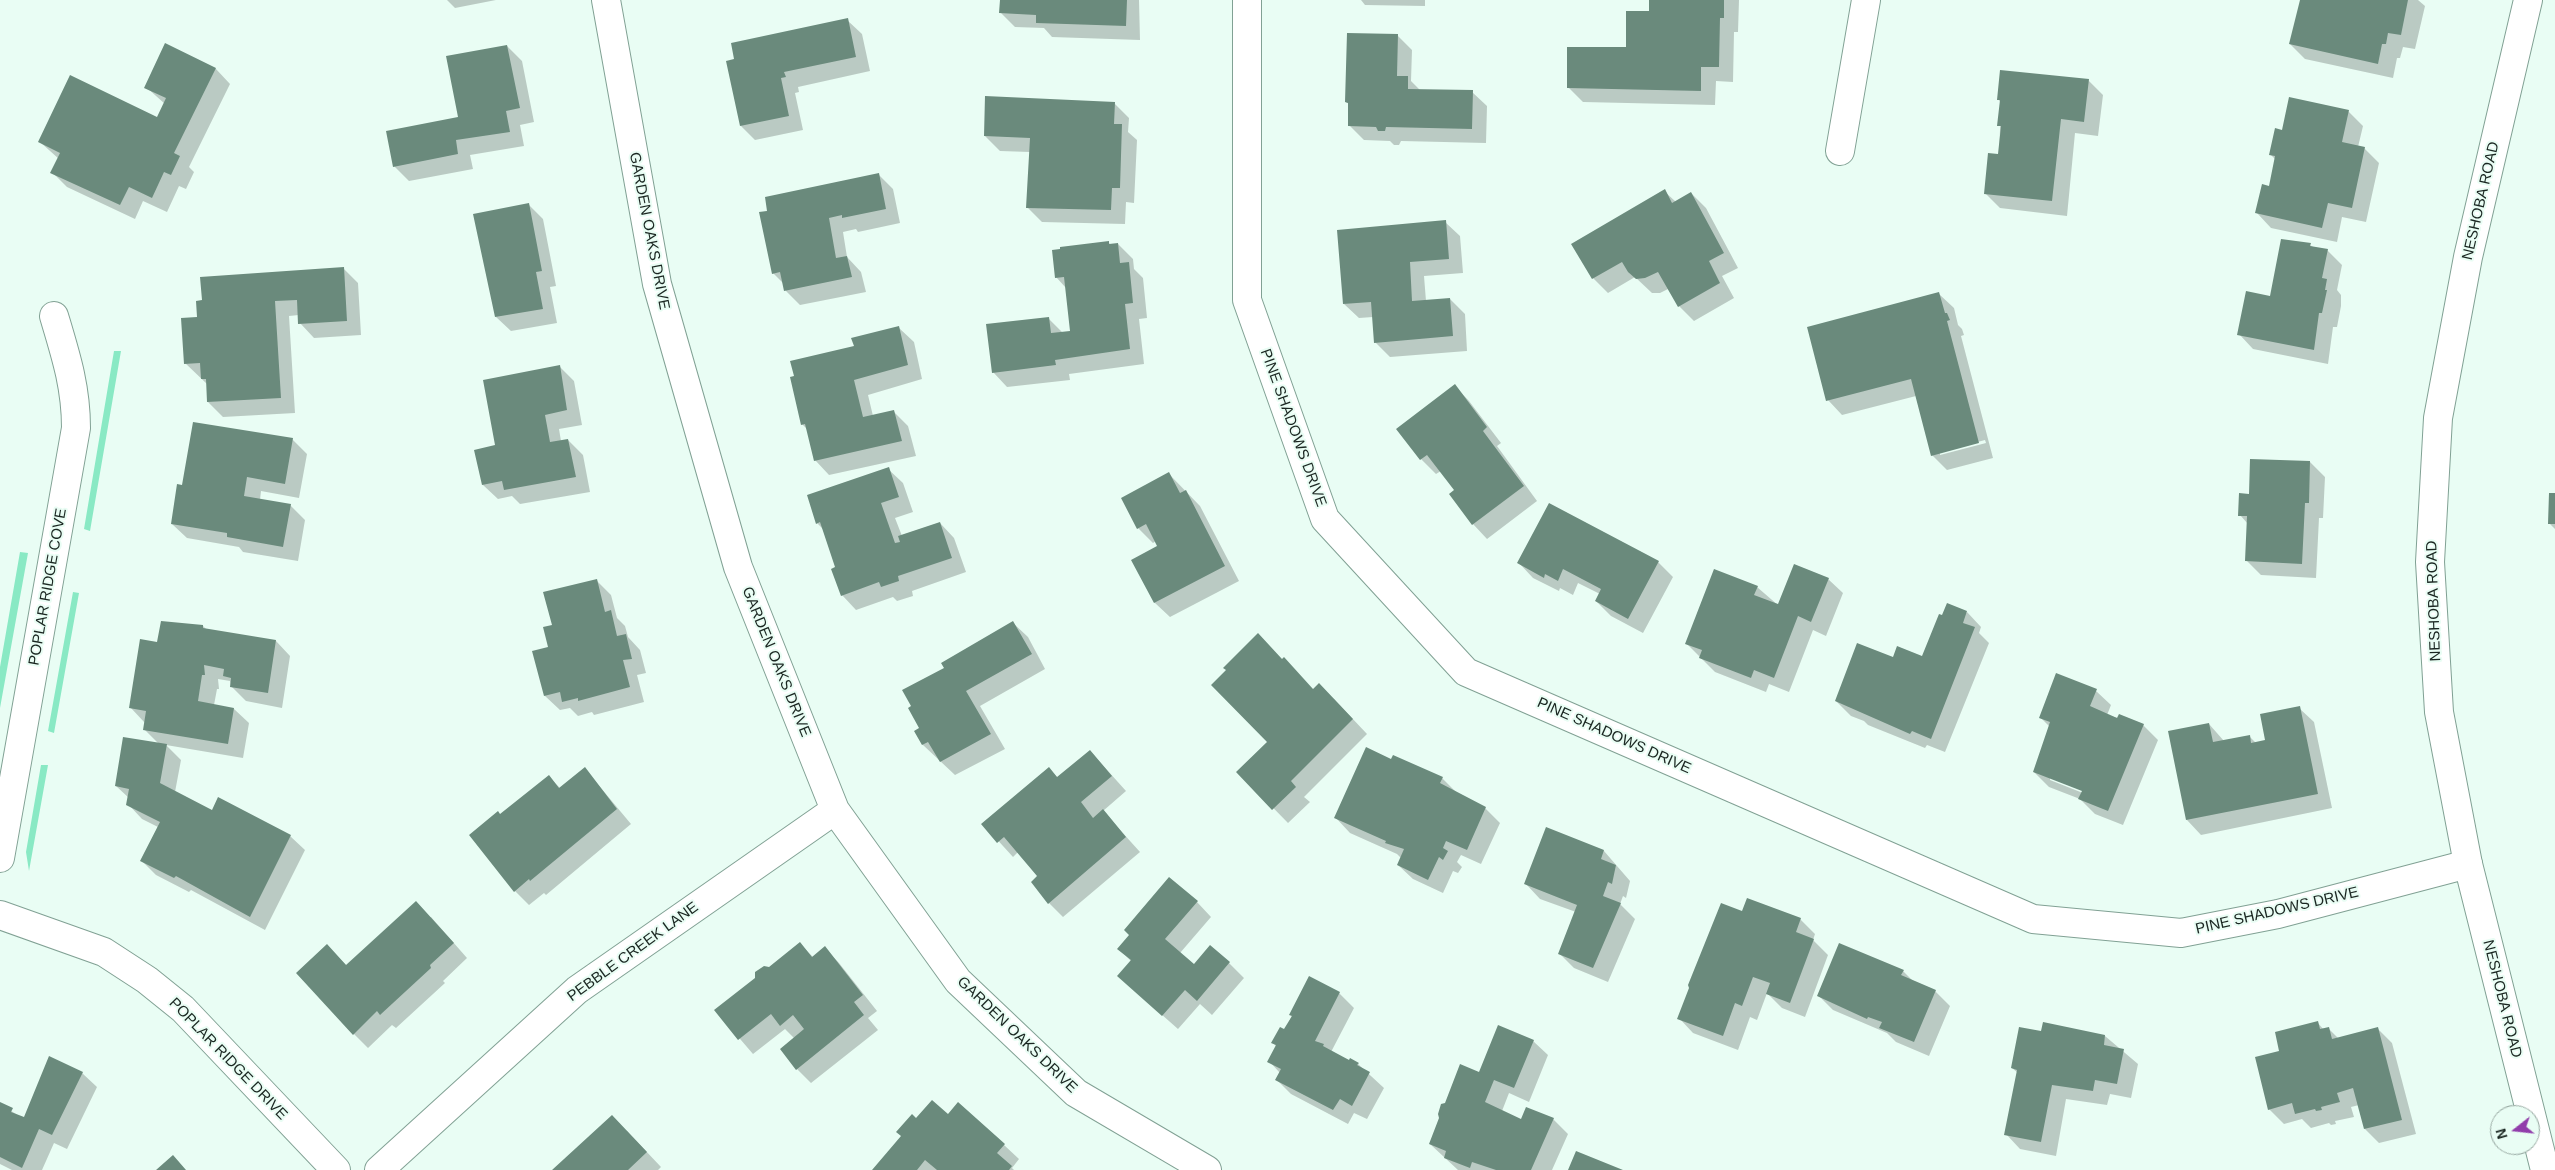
<!DOCTYPE html>
<style>
body{margin:0}
#map{position:relative;width:2555px;height:1170px;overflow:hidden;background:#e9fdf4;font-family:Arial,sans-serif}
canvas{display:block}
.north{position:absolute;left:2490px;top:1105px;width:50px;height:50px;box-sizing:border-box;background:#e9fdf4;border:1px solid #96a7a0;border-radius:50%;rotate:254deg;font-size:14px;font-weight:700;line-height:20px;text-align:center;color:#1a2621}
.north::after{content:'';display:block;margin:auto;width:18px;height:22px;background:#913dab;clip-path:polygon(50% 0,100% 100%,50% 72%,0 100%)}
</style>
<div id="map">
<canvas width="2555" height="1170"></canvas>
<div class="north">N</div>
</div>
<script>
const context = document.querySelector('canvas').getContext('2d');
context.lineJoin = 'round';
function fill(path, color) { context.fillStyle = color; context.fill(path, 'evenodd'); }
function trace(path, color, width, dash) { context.strokeStyle = color; context.lineWidth = width; context.lineCap = dash ? 'butt' : 'round'; context.setLineDash(dash || []); context.stroke(path); }
function write(font, color, halo, rows, align = 'center') {
  context.font = font + ' Arial,sans-serif'; context.lineWidth = 4; context.setLineDash([]); context.textBaseline = 'middle'; context.strokeStyle = halo; context.fillStyle = color; for (const [text, x, y, turn = 0] of rows) {
    context.save(); context.translate(x, y); context.rotate((+turn || 0) * Math.PI / 180); context.textAlign = isNaN(turn) ? turn : align; if (halo) context.strokeText(text, 0, 0); context.fillText(text, 0, 0); context.restore();
  }
}
fill(new Path2D(`
 M114,351H121L90,531L84,529Z
 M20,552L28,553L0,708V667Z
 M73,592L79,593L54,733L48,731Z
 M41,765H48L29,871L26,852Z`), '#89e9c4');
fill(new Path2D(`
 M447,0H496L455,8Z
 M1001,0H1139L1140,40L1052,37L1044,28L1015,27L1001,13Z
 M1361,0H1425V6L1365,5Z
 M1651,0H1739L1738,32H1734L1733,82L1716,81L1715,105L1583,102L1568,87L1627,49L1650,12Z
 M2301,0H2418L2425,6L2415,49L2403,47L2400,58H2397L2393,78L2305,59L2290,44Z
 M847,20L862,34L870,71L798,87L799,92L795,93L803,130L755,140L741,126L727,62Z
 M1397,35L1412,50L1411,81L1420,90L1472,92L1487,106L1486,143L1401,141L1399,145H1394L1390,141L1364,140L1349,125V104L1346,102Z
 M166,45L216,69L230,84L189,167L194,172L186,189L179,186L167,212L143,201L135,219L67,187L52,172L59,159L40,142L158,118L165,104L146,87Z
 M507,46L522,61L534,122L520,125L524,146L470,155L473,169L409,181L394,166L459,118Z
 M2088,80L2103,95L2098,136L2075,133L2067,216L2000,208L1985,193L1999,156L2001,103L1998,99Z
 M1114,103L1129,118L1128,132L1137,140L1134,203L1126,202L1125,224L1042,222L1028,208L1030,152L1000,151L985,136Z
 M2348,111L2363,126L2358,147L2364,148L2379,163L2366,222L2342,217L2337,242L2271,228L2257,213L2270,187L2276,160L2270,154Z
 M878,174L893,189L900,223L858,232L856,229L843,232L847,257L861,272L866,292L800,305L786,291L784,284L773,273L761,213Z
 M1664,191L1676,202L1691,193L1706,208L1738,268L1722,276L1734,298L1694,321L1679,306L1668,289L1660,293H1652L1635,277L1608,293L1593,278Z
 M529,205L543,219L556,286L550,287L557,323L511,331L496,317Z
 M1445,222L1460,236L1463,273L1424,276L1426,301L1450,299L1465,314L1467,351L1390,357L1375,342L1373,317L1359,318L1344,304Z
 M1109,243L1111,245L1118,244L1133,259L1134,269L1143,278L1147,318L1139,319L1144,364L1069,374L1070,380L1007,387L993,372L1049,319L1063,333L1071,332L1066,288L1056,277Z
 M2310,245L2313,247L2327,250L2342,265L2337,290L2341,295V306L2337,327H2333L2328,364L2253,349L2239,334L2271,298Z
 M343,268L358,283L361,335L314,338L300,323L299,315L289,316L295,413L223,417L208,402L207,384L185,363L198,318Z
 M1939,294L1954,308L1958,325L1962,329L1964,335L1961,336L1993,458L1947,470L1932,455L1916,396L1842,415L1828,400ZM1985,440L1986,443L1940,455V452Z
 M899,328L914,342L922,379L868,395L873,416L893,411L908,426L916,456L829,475L815,460L807,429L802,424L855,347Z
 M559,366L574,381L582,425L559,429L561,441L568,440L583,455L590,492L520,504L512,496L498,499L483,485L497,446Z
 M1455,386L1469,401L1501,443L1497,446L1537,501L1487,539L1473,524L1456,490L1441,471L1436,474L1421,459L1398,429Z
 M292,439L307,454L299,498L261,491L260,500L290,505L305,520L298,561L243,552L239,547L187,538L172,524L183,486Z
 M2310,462L2325,477L2323,518H2319L2316,578L2261,575L2246,560L2248,524L2240,515L2250,495Z
 M888,469L903,483L913,512L895,518L902,536L940,523L954,538L966,572L912,591L913,596L897,601L893,597L856,610L842,595L837,568L824,530L817,523Z
 M1169,474L1200,506L1239,581L1170,617L1155,603L1133,560L1159,547L1156,541L1153,543L1138,528Z
 M2555,495V529L2550,524Z
 M1658,562L1673,577L1643,633L1611,616L1596,601L1600,594L1578,583L1573,595L1560,588L1559,591L1533,578L1519,563Z
 M1828,579L1843,593L1826,636L1813,630L1789,692L1769,684L1766,692L1715,672L1686,643L1757,587L1779,606Z
 M596,580L611,595L617,618L625,626L628,637L640,650L646,673L637,675L644,702L594,715L592,712L578,716L570,708L560,710L545,696L550,648L553,626Z
 M1967,612L1981,627L1979,633L1989,643L1945,752L1927,745L1925,748L1868,725L1864,721L1851,716L1836,701L1923,658Z
 M1013,623L1028,637L1045,669L980,706L1005,749L955,775L923,745L915,732L921,729L946,668Z
 M203,626L207,630L276,641L290,656L282,708L246,701L231,686L230,681L218,679L219,689H217L214,705L234,709L249,723L243,758L166,745L181,760L175,792L212,811L290,836L305,850L265,930L191,890L189,892L156,875L141,860L158,827L142,819L128,804L129,798L116,786L159,744L144,729L145,723L130,707L158,644Z
 M1313,690L1334,699L1367,734L1304,797L1310,802L1288,823L1238,772L1269,742Z
 M2096,691L2111,705L2107,715L2143,725L2158,740L2123,825L2095,814L2080,799L2049,787L2034,772L2050,727L2040,717ZM2050,777L2089,792L2088,795L2050,780Z
 M2299,708L2314,722L2332,808L2201,835L2187,820L2209,724L2224,741L2249,736L2256,743L2266,741Z
 M1090,751L1126,791L1103,811L1140,852L1063,917L1049,903L1039,877L1018,852L1013,857L983,824L1049,769L1058,778Z
 M1392,760L1442,778L1457,793L1485,808L1500,823L1481,864L1461,855L1457,862L1462,867L1458,873L1453,871L1443,893L1413,879L1398,865L1401,858L1397,854L1350,833L1336,818Z
 M585,769L631,824L546,895L544,893L529,905L515,891L500,815L549,777L560,788Z
 M1546,829L1604,851L1630,881L1626,898L1623,896L1620,904L1635,919L1608,982L1574,968L1560,954L1576,912L1540,899L1526,884Z
 M1197,902L1211,917L1180,953L1194,966L1229,963L1244,978L1212,1015L1200,1004L1178,1029L1118,976L1131,961L1119,949Z
 M431,917L467,958L443,981L445,983L396,1028L392,1025L368,1048L354,1034L327,946L347,966Z
 M1800,919L1815,934L1813,940L1828,955L1805,1017L1782,1008L1767,993L1757,1020L1750,1017L1738,1050L1693,1033L1679,1018Z
 M800,944L813,957L825,948L839,963L877,1011L868,1018L878,1030L811,1083L797,1069L795,1039L785,1029L753,1054L716,1011Z
 M1903,971L1914,982L1935,991L1950,1006L1929,1056L1896,1042L1887,1033L1833,1010L1818,995Z
 M1309,977L1339,993L1354,1008L1331,1052L1358,1064L1384,1088L1367,1119L1354,1113L1348,1124L1291,1094L1277,1080L1280,1073L1269,1061L1277,1047L1273,1043L1285,1031Z
 M2317,1022L2324,1030L2328,1028L2339,1039L2377,1028L2392,1043L2416,1134L2379,1143L2365,1129L2359,1105L2351,1107L2354,1117L2335,1121L2336,1124L2331,1125L2329,1123L2311,1128L2302,1119L2284,1124L2269,1109L2281,1052Z
 M2042,1033L2105,1036L2138,1064L2131,1098L2110,1094L2107,1105L2066,1099L2056,1156L2020,1149L2006,1134L2018,1073L2012,1068Z
 M1533,1041L1548,1055L1529,1102L1509,1093L1502,1111L1521,1120L1553,1119L1568,1134L1552,1170H1458L1430,1144L1446,1104L1480,1073Z
 M82,1073L97,1087L67,1149L54,1143L42,1170H12L0,1164V1104L24,1119Z
 M948,1116L1004,1145L1019,1159L1012,1168L1014,1170H874L916,1120Z
 M627,1131L661,1167L658,1170H554Z`), '#0003');
fill(new Path2D(`
 M1000,0H1127L1126,26L1036,23V15L999,13Z
 M1649,0H1724V18H1720L1719,67H1701V91L1567,88V47H1626V11H1649Z
 M2300,0H2408L2401,35L2388,33L2386,44H2382L2378,64L2289,44Z
 M848,18L856,57L784,72L786,77L781,78L789,116L740,126L726,61L734,59L731,43Z
 M1347,33L1398,34L1397,76H1408V89L1473,90L1472,129L1386,127L1385,131H1378L1376,127L1348,126V103L1345,102Z
 M165,43L216,68L174,153L180,156L171,175L164,172L152,198L129,187L120,205L50,173L60,153L38,142L70,75L157,117L166,98L144,88Z
 M507,45L520,108L506,111L510,132L456,140L458,154L393,167L386,131L458,117L446,56Z
 M2000,70L2089,79L2084,122L2061,119L2052,201L1984,194L1988,153L1998,154L2001,126H1997L2000,100H1997Z
 M985,96L1115,102L1114,124H1122L1120,188H1112L1111,210L1026,208L1030,138L984,136Z
 M2289,97L2349,110L2342,142L2365,147L2352,208L2328,203L2322,228L2255,213L2262,184L2269,186L2275,156L2269,155L2275,128L2282,130Z
 M879,173L886,209L842,218V215L829,218L836,258L847,256L852,277L784,291L780,272L772,274L759,212L767,211L765,197Z
 M1665,189L1672,203L1691,192L1724,253L1709,261L1720,283L1678,307L1658,272L1645,278L1636,279L1628,272L1622,262L1592,279L1571,244Z
 M529,203L542,271L536,272L543,309L495,317L473,214Z
 M1446,220L1449,259L1410,262L1412,301L1450,298L1453,336L1374,343L1371,302L1343,304L1337,230Z
 M2281,239L2311,243L2310,246L2328,249L2322,278L2327,279L2325,290H2327L2322,313H2319L2314,350L2237,335L2246,291L2270,296Z
 M1109,241V244L1118,243L1120,263L1129,262L1133,303L1125,304L1130,349L1055,360L1056,365L992,373L986,324L1049,317L1051,333L1070,331L1064,277L1055,278L1052,250L1060,249V247Z
 M344,267L347,321L298,324L297,300L275,301L281,398L207,402L206,379H201L200,363L184,364L181,318L197,317L196,301L202,300L200,277Z
 M1939,292L1945,313H1947L1950,320L1947,321L1979,443L1931,456L1911,379L1826,401L1807,327Z
 M899,326L908,365L854,380L863,417L894,410L902,441L814,461L805,424L801,425L790,377L794,376L790,361L854,346L851,338Z
 M560,365L567,410L545,415L550,442L568,439L576,477L504,490L502,481L482,485L474,450L495,445L483,380Z
 M1455,384L1487,427L1483,431L1524,486L1472,525L1449,494L1454,490L1427,455L1420,460L1396,429Z
 M193,422L293,438L285,484L247,477L244,496L291,504L283,547L227,537V533L171,524L177,484L182,485Z
 M2250,459L2310,461L2309,503H2305L2302,564L2245,561L2247,516H2238L2239,493L2249,494Z
 M889,467L899,497L881,503L895,543L900,542L898,536L940,522L952,558L898,576L899,581L881,587L879,582L841,596L831,569L835,567L820,522L816,524L807,495Z
 M1169,472L1180,493L1186,490L1225,566L1154,603L1131,560L1157,546L1146,524L1137,529L1121,498Z
 M2549,493H2555V524H2548Z
 M1549,503L1659,561L1628,619L1595,601L1601,589L1563,569L1558,581L1545,574L1544,578L1517,563Z
 M1794,564L1829,578L1811,622L1798,616L1774,678L1754,670L1751,678L1699,658L1702,650L1685,644L1714,569L1758,586L1754,595L1778,604Z
 M597,579L605,612L611,610L617,636L626,634L632,659L623,660L630,687L578,701V698L562,702L560,692L544,696L532,651L548,647L543,627L552,625L543,592Z
 M1947,603L1967,611L1963,623L1975,627L1931,739L1912,731L1910,734L1835,701L1857,643L1893,657L1897,646L1922,656L1939,614L1942,615Z
 M161,621L203,625V628L276,640L268,693L230,687L231,678L223,676L224,669L204,665L205,675H202L198,701L234,708L228,744L143,730L146,711L129,708L140,639L157,642Z
 M1013,621L1032,654L966,691L991,734L940,762L928,742L922,745L914,731L919,728L908,708L911,706L902,690L944,668L941,663Z
 M1258,633L1282,659L1284,657L1313,689L1319,683L1353,719L1291,781L1296,787L1272,810L1236,772L1267,742L1211,685L1226,670L1223,668Z
 M2056,673L2097,689L2090,706L2117,718L2119,714L2144,724L2108,811L2078,799L2082,791L2033,772L2050,722L2039,718Z
 M2300,706L2318,794L2186,820L2168,731L2209,723L2213,742L2250,735L2251,743L2265,740L2260,714Z
 M123,737L167,744L160,783L212,810L218,797L291,835L250,917L176,876L174,878L140,861L160,822L126,805L129,789L115,786Z
 M1366,747L1391,759L1393,755L1443,777L1440,783L1486,807L1467,850L1446,841L1443,848L1448,851L1443,860L1439,857L1428,880L1397,865L1404,849L1385,843L1386,841L1334,818Z
 M1090,750L1112,776L1081,802L1093,818L1103,809L1126,837L1048,904L1031,882L1037,876L1004,837L997,843L981,824L1049,767L1057,777Z
 M585,767L617,809L530,881L529,879L514,892L469,835L498,811L500,814L549,775L559,788Z
 M1546,827L1604,850L1601,859L1616,865L1612,884L1608,882L1603,896L1621,903L1593,968L1558,954L1577,905L1524,884Z
 M1169,877L1198,901L1165,939L1194,964L1210,945L1230,962L1197,1001L1185,990L1162,1016L1117,976L1131,960L1117,949L1129,935L1124,930Z
 M1747,898L1801,918L1796,932L1814,939L1790,1003L1766,994L1770,983L1753,977L1742,1006L1735,1003L1723,1036L1677,1019L1689,988L1688,985L1721,903L1742,911Z
 M416,901L454,943L430,965L431,968L380,1015L377,1011L353,1035L296,973L327,944L346,965Z
 M800,942L812,957L825,946L863,995L854,1002L864,1015L796,1070L780,1049L804,1029L793,1015L780,1026L771,1014L738,1040L714,1010L755,978V972L764,966L769,967Z
 M1839,943L1904,970L1901,975L1936,990L1914,1042L1879,1028L1882,1022L1868,1017L1867,1019L1817,996Z
 M1309,976L1340,992L1315,1041L1324,1044L1323,1046L1349,1060L1350,1058L1359,1063L1357,1065L1370,1072L1352,1106L1340,1099L1333,1110L1275,1080L1281,1069L1267,1062L1276,1045L1271,1043L1280,1027L1284,1029L1292,1016L1289,1015Z
 M2318,1021L2320,1029L2329,1027L2332,1039L2378,1027L2402,1120L2364,1129L2353,1088L2337,1093L2340,1102L2321,1107L2322,1110L2316,1111L2315,1109L2295,1114L2292,1103L2268,1110L2255,1057L2279,1051L2275,1032Z
 M2043,1022L2105,1035L2104,1045L2124,1049L2117,1084L2095,1080L2093,1091L2052,1085L2041,1142L2004,1135L2017,1070L2011,1068L2019,1027L2041,1031Z
 M1498,1025L1534,1040L1514,1088L1494,1080L1485,1102L1521,1119L1526,1107L1554,1118L1531,1170H1496L1472,1162L1470,1168L1444,1158L1446,1151L1429,1144L1439,1118L1438,1114L1441,1104L1445,1103L1460,1064L1479,1072Z
 M49,1056L83,1072L52,1135L39,1129L22,1168L0,1157V1102L13,1108L11,1112L24,1117Z
 M932,1100L948,1114L958,1102L1005,1144L997,1153L1012,1166L1009,1170H937L925,1160L917,1170H872L901,1136L896,1132L912,1114L916,1118Z
 M612,1115L647,1152L628,1170H552Z
 M1576,1151L1623,1170H1568Z
 M173,1155L186,1170H156Z`), '#6a8a7c');
const street = new Path2D(`
 M606,0L657,284L738,567L835,810L958,981L1076,1093L1207,1170
 M1247,0V300L1325,519L1466,672L2033,919L2181,933L2278,914L2468,864
 M1840,151L1866,0
 M0,858L76,428C76,387 66,356 54,316
 M0,915L104,952L147,980L183,1009L336,1170
 M379,1170L577,990L835,810`);
const secondary = new Path2D(`
 M2528,0L2468,257L2438,418L2430,562L2439,712L2468,864L2545,1170`);
trace(street, '#81a194', 30);
trace(secondary, '#81a194', 30);
trace(street, '#fff', 28);
trace(secondary, '#fff', 28);
write('15px', '#1a2621', '#e9fdf4', [
 ["NESHOBA ROAD",2481,201,-77],
 ["GARDEN OAKS DRIVE",649,231,79],
 ["PINE SHADOWS DRIVE",1293,428,70],
 ["POPLAR RIDGE COVE",48,587,-80],
 ["NESHOBA ROAD",2434,601,-92],
 ["GARDEN OAKS DRIVE",776,662,68],
 ["PINE SHADOWS DRIVE",1614,736,24],
 ["PINE SHADOWS DRIVE",2277,911,-13],
 ["PEBBLE CREEK LANE",633,952,-36],
 ["NESHOBA ROAD",2502,999,76],
 ["GARDEN OAKS DRIVE",1017,1035,44],
 ["POPLAR RIDGE DRIVE",228,1059,46]
]);
</script>
